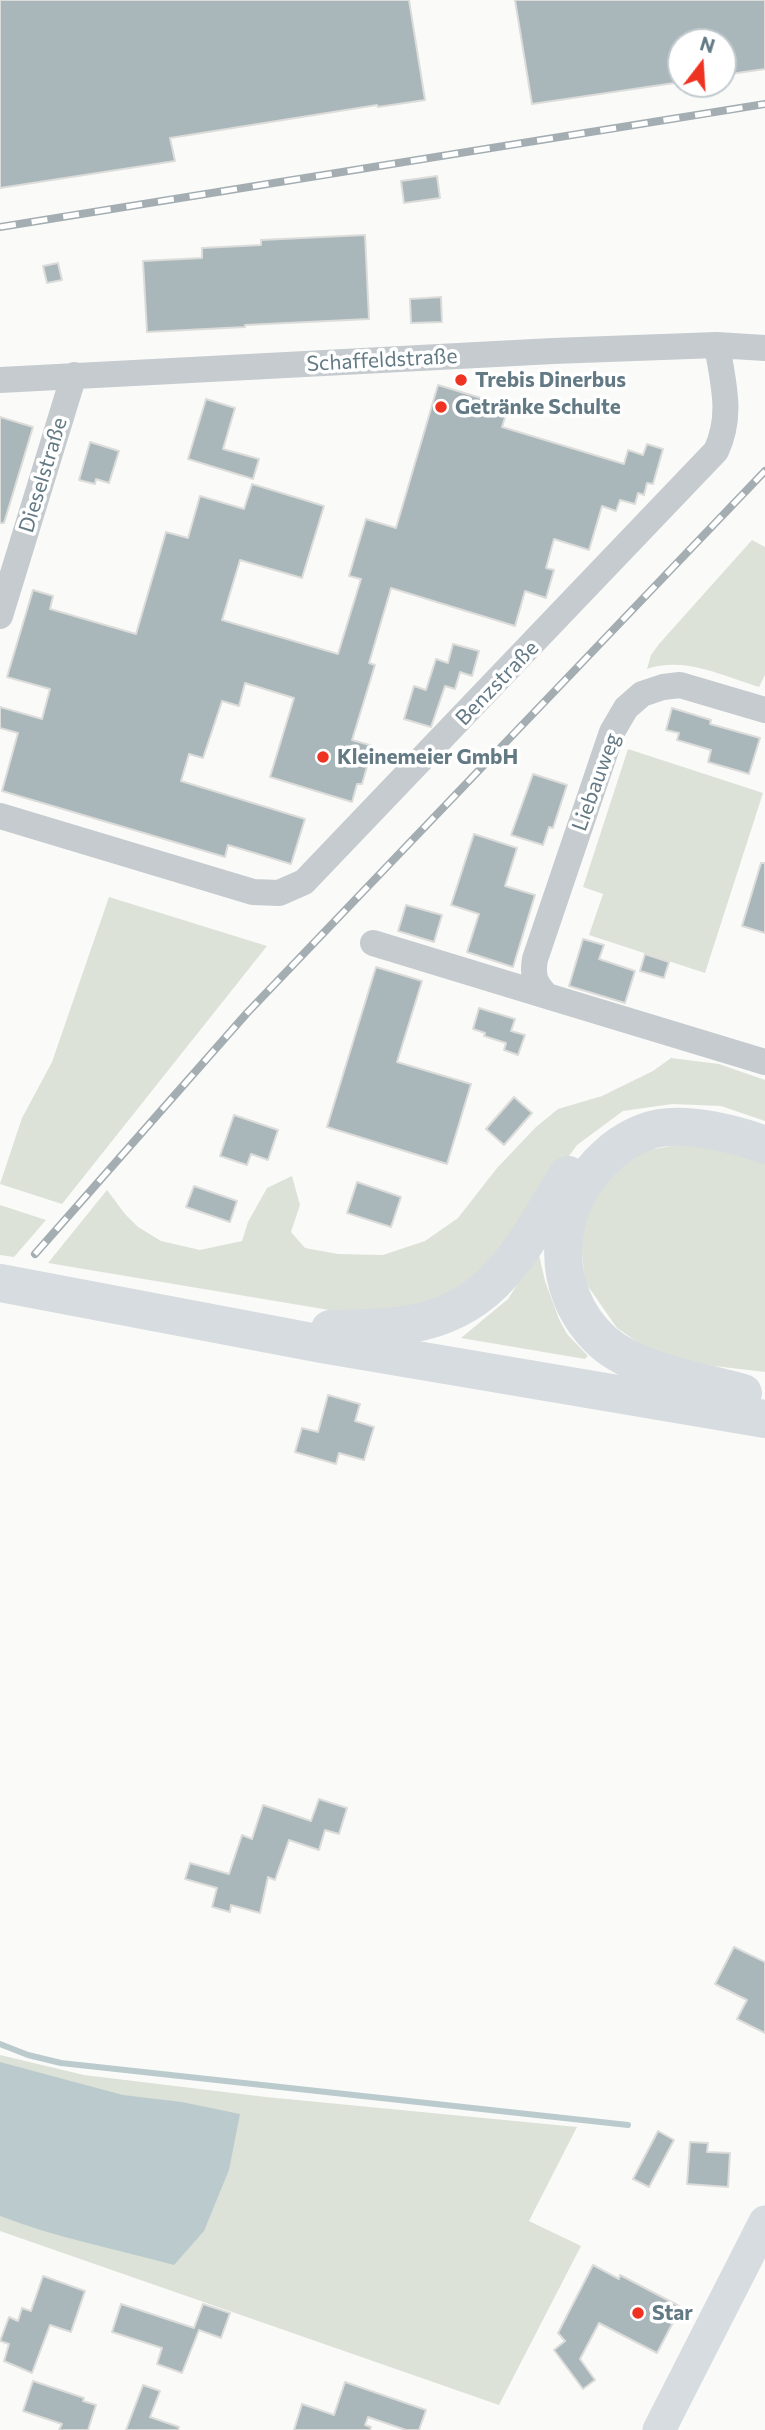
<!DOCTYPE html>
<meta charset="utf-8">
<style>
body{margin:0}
#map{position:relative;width:765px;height:2430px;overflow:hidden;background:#fafaf8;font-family:Commissioner,sans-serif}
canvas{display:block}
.north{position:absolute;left:667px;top:28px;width:70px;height:70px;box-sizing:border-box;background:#fff;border:2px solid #c1cace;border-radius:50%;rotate:17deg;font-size:19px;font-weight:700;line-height:28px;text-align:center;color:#637a85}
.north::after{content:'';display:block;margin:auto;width:24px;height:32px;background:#ef3322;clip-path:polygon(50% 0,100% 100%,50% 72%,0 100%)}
</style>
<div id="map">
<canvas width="765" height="2430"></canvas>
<div class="north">N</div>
</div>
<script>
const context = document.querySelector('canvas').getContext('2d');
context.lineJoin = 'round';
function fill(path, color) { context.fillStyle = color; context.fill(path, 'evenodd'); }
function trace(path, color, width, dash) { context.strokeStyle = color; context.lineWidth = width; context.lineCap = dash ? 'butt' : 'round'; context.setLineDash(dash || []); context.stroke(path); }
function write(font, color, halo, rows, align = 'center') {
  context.font = font + ' Commissioner,sans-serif'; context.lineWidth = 7; context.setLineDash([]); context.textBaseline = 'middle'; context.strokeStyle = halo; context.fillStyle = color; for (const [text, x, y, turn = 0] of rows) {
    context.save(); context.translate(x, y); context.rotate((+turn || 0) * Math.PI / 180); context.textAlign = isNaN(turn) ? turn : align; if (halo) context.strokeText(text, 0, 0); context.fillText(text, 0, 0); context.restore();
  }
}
fill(new Path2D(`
 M752,540L765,547V675L759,687C723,676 684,656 647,669L651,655L659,644Z
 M628,749L763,793L705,973L589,935L603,894L583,887Z
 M109,897L267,946L62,1204L0,1184L22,1118L52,1062Z
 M671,1058L719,1064L765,1080V1121L721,1106L672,1104L623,1111L577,1145L479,1280L410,1315L329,1310L48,1263L107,1190L125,1214L138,1227L161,1241L200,1250L242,1241L248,1222L267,1188L292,1176L300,1205L291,1232L305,1248L338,1254L383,1255L425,1241L458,1218L497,1168L536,1127L558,1109L602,1096L653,1071Z
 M692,1142L765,1155V1372L663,1360L617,1328L585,1282L580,1235L594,1190L633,1153Z
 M0,1205L46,1220L14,1257L0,1255Z
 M539,1255L545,1281L559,1319L567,1334L588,1356L585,1359L461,1338L508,1299L534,1258Z
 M0,2055L84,2075L266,2097L577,2127L529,2221L581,2246L499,2405L0,2231Z`), '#dde2d8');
fill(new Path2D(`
 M0,2062L123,2095L182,2102L240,2114L229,2170L204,2231L174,2265C116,2249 57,2238 0,2216Z`), '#bbcbcd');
trace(new Path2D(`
 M0,2044L28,2055L61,2063L628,2125`), '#bbcbcd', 6);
const building = new Path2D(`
 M0,0H409L425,100L378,107L377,105L170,138L175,161L0,188Z
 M515,0H765V69L723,75V42H681V82L532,104Z
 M437,176L440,198L404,203L401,181Z
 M365,235L369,319L245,325V327L147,332L143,261L202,258V248L261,245V240Z
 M58,263L62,280L47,283L43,266Z
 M441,297L442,322L411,323L410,299Z
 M438,385L494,402L493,406L507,411L502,427L624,464L628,450L643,455L647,444L663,449L653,484L647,483L644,495L638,493L635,504L620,500L616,511L602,506L589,550L554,539L546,568L554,570L546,598L525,591L515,626L391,588L369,663L375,665L352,740L373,746L362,784H357L352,802L270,777L294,698L245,683L239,706L222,701L203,758L189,754L181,781L305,819L291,864L228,845L225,857L2,791L18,733L0,728V707L42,719L50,689L7,677L33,590L53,596L50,609L136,634L166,532L188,538L200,496L244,509L252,484L324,506L302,578L240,560L222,620L338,654L361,579L349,576L366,519L396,528Z
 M206,399L235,408L223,449L259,459L253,479L188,459Z
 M0,417L33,427L4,523H0Z
 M90,442L119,451L109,483L96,479L95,484L79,480Z
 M453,644L479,651L472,676L460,672L455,689L445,686L431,727L404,719L414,686L426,690L436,659L448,663Z
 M672,708L711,720L710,724L760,738L749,774L708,762L711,750L677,740L679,733L666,730Z
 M533,774L567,785L553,828L549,827L543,845L511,835Z
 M474,834L517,848L505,886L535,895L513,967L467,952L479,914L451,905Z
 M761,863H765V933L742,926Z
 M406,905L442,915L434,942L398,931Z
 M583,939L604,945L599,959L635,971L625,1003L569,986Z
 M645,954L669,962L664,978L640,971Z
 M376,967L422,981L397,1062L471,1084L447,1164L327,1127Z
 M479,1008L515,1019L511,1031L525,1035L518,1055L504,1050L506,1043L484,1036L485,1033L473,1029Z
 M514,1097L532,1113L504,1145L486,1129Z
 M234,1115L278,1130L268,1160L251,1154L247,1165L220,1156Z
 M357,1182L401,1197L391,1227L347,1213Z
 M194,1186L237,1201L230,1222L186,1207Z
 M328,1395L360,1404L355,1421L374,1427L364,1460L339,1453L336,1464L295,1452L302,1428L318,1432Z
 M319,1799L347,1808L339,1834L325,1830L319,1850L289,1840L275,1880L268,1877L260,1913L231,1905L230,1912L212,1907L217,1888L185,1879L190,1863L229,1874L242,1835L252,1839L263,1805L311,1821Z
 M734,1947L765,1962V2033L737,2019L747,2000L715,1984Z
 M658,2131L674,2140L649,2187L633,2179Z
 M690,2142L708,2143L707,2152L730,2153L728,2187L687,2184Z
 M593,2265L619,2279L620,2275L681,2307L657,2353L599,2323L580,2359L595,2380L583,2389L554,2350L565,2341L558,2333Z
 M43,2276L85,2291L71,2332L50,2325L32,2373L4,2361L9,2344L0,2341L9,2317L18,2321L22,2308L31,2311Z
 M121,2304L194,2328L203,2304L230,2313L221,2338L199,2330L182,2373L157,2364L162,2348L112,2332Z
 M33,2381L84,2398L83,2401L96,2405L88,2430H59L62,2424L23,2411Z
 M345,2382L426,2410L419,2430H406L368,2417L365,2425L371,2427L370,2430H294L302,2404L334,2415Z
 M143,2385L160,2391L150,2417L179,2427L178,2430H126Z`);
fill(building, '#a9b6ba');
trace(building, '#dcdcda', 2);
trace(new Path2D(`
 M0,380L553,351L717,345L765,348
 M0,616L74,375
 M765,710L680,685L663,687L642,694L626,708L612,732L535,959C532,976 535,984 547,996L765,1062
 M0,816L253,892L279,893L304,882L716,451C733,415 723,383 717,345
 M373,943L547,996`), '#c5cbce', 26);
trace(new Path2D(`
 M659,2430L765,2222`), '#d6dcdf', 33);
trace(new Path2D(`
 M0,1283L322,1344L765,1419
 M330,1329C356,1328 384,1329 410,1324C499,1309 524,1242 568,1175
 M743,1393C700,1381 637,1372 603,1342C546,1290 552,1203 609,1154C622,1142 642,1131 660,1128C691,1123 736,1134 765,1145`), '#d6dcdf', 38);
const rail = new Path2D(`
 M0,227L765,104
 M35,1254L247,1013L765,471`);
trace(rail, '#a4aeb2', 8);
trace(rail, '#fff', 5, [16]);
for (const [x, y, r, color] of [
 [461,380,7,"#ef3322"],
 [441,407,7,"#ef3322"],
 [323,757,7,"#ef3322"],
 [638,2313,7,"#ef3322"]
]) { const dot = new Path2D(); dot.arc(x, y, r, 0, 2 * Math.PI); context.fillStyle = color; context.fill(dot); trace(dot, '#fff', 2.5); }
write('21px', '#637a85', '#fff', [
 ["Schaffeldstraße",382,360,-3],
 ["Dieselstraße",43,475,-73],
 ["Benzstraße",497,683,-46],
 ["Liebauweg",596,782,-70]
]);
write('bold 21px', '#637a85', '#fff', [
 ["Trebis Dinerbus",475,380],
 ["Getränke Schulte",455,407],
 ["Kleinemeier GmbH",337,757],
 ["Star",652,2313]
], 'left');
</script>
